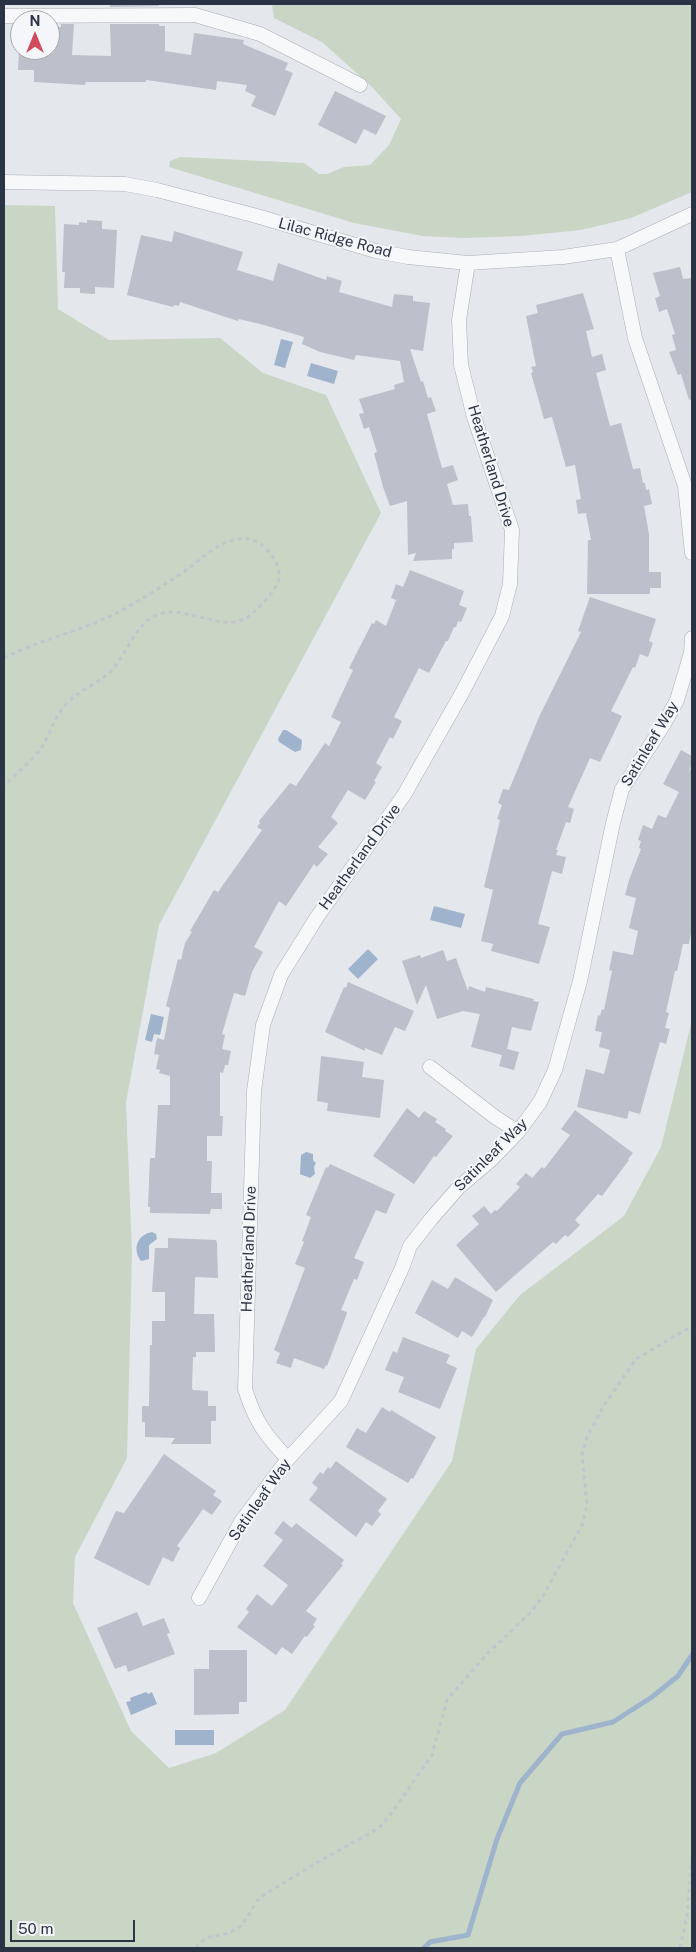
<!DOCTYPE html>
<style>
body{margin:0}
#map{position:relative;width:696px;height:1952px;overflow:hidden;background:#e4e7ec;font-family:"Public Sans",sans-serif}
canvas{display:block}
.frame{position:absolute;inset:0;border:5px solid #2b3445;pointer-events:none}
.north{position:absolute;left:10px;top:10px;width:50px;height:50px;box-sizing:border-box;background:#f4f6f9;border:1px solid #a4a8b1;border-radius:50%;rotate:0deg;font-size:14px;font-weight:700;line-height:20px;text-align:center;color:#2b3445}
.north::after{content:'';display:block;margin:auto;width:18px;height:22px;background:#d1495b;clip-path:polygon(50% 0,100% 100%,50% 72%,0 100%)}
.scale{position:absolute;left:10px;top:1920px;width:125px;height:22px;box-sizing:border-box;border:2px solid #2b3445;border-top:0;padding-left:6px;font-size:15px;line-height:18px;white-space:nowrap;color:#2b3445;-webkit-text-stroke:4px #f4f6f9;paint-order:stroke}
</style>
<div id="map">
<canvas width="696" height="1952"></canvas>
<div class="frame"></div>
<div class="north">N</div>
<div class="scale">50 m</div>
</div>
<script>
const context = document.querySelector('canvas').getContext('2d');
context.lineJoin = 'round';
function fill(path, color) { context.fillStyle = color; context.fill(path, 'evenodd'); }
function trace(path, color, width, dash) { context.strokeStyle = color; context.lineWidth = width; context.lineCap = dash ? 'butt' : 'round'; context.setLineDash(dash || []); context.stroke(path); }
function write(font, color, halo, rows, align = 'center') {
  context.font = font + ' "Public Sans",sans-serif'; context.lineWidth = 4; context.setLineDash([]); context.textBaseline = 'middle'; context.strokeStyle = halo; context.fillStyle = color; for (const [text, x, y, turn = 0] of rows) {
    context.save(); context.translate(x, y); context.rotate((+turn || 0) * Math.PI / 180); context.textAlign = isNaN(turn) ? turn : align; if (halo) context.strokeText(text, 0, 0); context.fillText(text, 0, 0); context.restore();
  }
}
fill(new Path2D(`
 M272,4H692V192L631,218L581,230L521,236L464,238L423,236L354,223L169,167L170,161L180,157L304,163L319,174H327L344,167L370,165L389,145L401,119L372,87L322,42L274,18Z
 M4,205L55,206L58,309L109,340L220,338L263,373L326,395L381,513L159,925L126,1102L132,1252L127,1458L75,1557L73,1603L131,1731L169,1768L216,1753L285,1710L452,1461L476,1349L520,1295L624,1216L661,1147L692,1020V1948H4Z`), '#c9d6c5');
fill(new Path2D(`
 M281,339L293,342L285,368L274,365Z
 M311,363L338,371L334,384L307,376Z
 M283,730H286L302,740L301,750L295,752L279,742L278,739Z
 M434,906L465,914L461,928L430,920Z
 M368,949L378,959L358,979L348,969Z
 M151,1014L164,1017L160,1035L154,1034L152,1042L145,1040Z
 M306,1152L313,1154V1160L316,1163L314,1167L315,1174L310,1178L300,1174L301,1155Z
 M152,1232L156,1234L157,1239L149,1245V1259L141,1261C132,1249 137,1235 152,1232Z
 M146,1692L148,1694L152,1692L157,1704L131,1715L126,1702L131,1701L130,1698Z
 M175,1730H214V1745H175Z`), '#9fb4cc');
trace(new Path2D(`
 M424,1948L430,1942L468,1935L497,1839L520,1783L562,1734L613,1722L652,1697L678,1676L692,1655`), '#9fb4cc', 5);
fill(new Path2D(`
 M110,4H159V6L110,7Z
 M61,24H74L72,55L111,56L110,24H159V26H165V51L191,55L194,33L244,40L243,44L288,63L285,70L293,73L275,116L251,106L256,96L245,91L247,85L217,81L216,90L146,80V82H86L85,85L34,82V70H18L19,50H50V35H57L58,27H61Z
 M335,91L386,116L376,135L364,129L356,144L318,125Z
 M87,220L102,221V229L117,230L114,288L95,287V294L80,293V288H64L65,272H62L64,224L79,225V222L87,223Z
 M174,231L243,252L237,270L273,281L278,263L326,280L327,276L342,281L339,292L392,307L394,294L413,296V301L430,303L423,351L410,349L421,382L423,381L428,398L431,397L436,411L427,414L442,468L453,465L458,480L447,484L453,505L468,504L469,516H471L473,542L454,543V549H452V559L413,561L416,553L408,555L407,501L390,506L383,487L374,453L377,452L369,427L364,429L359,414L364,413L359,399L395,389L394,385L404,382L400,361L356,355L354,360L320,352L302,344L304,337L264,325L239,319L238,321L180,302L179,306L174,305L173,307L127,295L141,235L172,242Z
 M680,267L683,279L692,278V399L689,400L681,374L678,375L669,352L676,350L672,335L675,334L667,309L659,312L655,298L660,296L653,273Z
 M583,293L594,329L586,331L592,357L602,354L606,370L596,373L610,426L621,423L633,469L640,468L643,483H645L646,490L649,489L652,504L644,506L649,534V572H661V588H650V594H587L588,540H591L586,513L578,514L576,500L581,499L575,465L566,467L552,417L544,419L531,373L533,372L531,367L536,366L526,316L538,313L536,305Z
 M410,570L464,591L459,605L467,608L461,622L458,621L456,627H454L448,641H446L429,673L419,668L394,717L402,721L393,739L390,737L376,763L382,767L374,781L376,782L365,800L348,790L331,817L338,823L318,847L328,854L317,867L314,864L286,906L279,901L254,947L263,952L252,972L245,996L234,993L222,1034L225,1035L222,1049L231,1051L228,1065H225L223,1073L220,1072V1116H223L222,1136H207V1161H212L211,1193H222V1209H211L210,1214L150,1213V1207H148L150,1158H155L158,1105H170V1076L159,1073L160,1070L156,1069L159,1055L154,1054L157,1038L164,1040L170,1008L166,1006L178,959L181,960L185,943L192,932L190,931L214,890L218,892L262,830L257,827L260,823L259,821L290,783L296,786L325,743L329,746L341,722L331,717L353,670L349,668L372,623L374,624L376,620L386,626L396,600L391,598L396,584L403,587Z
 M590,597L656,619L649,641L653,643L648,657L640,654L635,668L633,667L611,711L622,716L600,762L590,758L568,807L574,809L570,823L566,822L556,850H558L556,855L566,857L562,874L552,871L538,924L550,927L539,964L491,951L493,944L481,941L493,890L484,887L500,820L497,819L502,805L498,803L503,789L509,790L539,717L581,632L578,631Z
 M681,750L692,756V764L688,773L692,767V927L689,944H683L677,971H675L666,1012L669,1013L665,1028L670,1029L666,1044L660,1042L640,1114L629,1111L627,1119L577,1107L586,1069L604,1074L610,1050L599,1047L602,1032L595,1031L598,1015L600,1016L602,1009L604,1010L612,971L609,970L613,951L633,955L638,931L629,928L636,898L625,895L629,880L641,849L639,848L641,841L638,840L643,825L652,829L658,815L666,818L679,792L663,784Z
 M443,950L447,961L456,958L468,991L469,986L485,992L486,987L534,999L533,1001L539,1002L531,1031L512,1027L507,1049L519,1052L514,1070L499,1066L502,1055L471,1047L480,1014L463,1011L437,1019L426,985L417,1005L402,961L420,955L421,958Z
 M348,982L414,1011L405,1031L395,1027L382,1055L365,1048V1051L325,1032L344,987L346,988Z
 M321,1056L364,1062L362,1077L384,1080L380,1118L327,1111L328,1103L317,1101Z
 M407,1108L419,1118L424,1111L437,1119L435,1122L446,1129L445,1131L453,1136L436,1157L434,1156L414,1184L373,1156Z
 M575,1110L633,1153L628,1159L629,1160L602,1196L598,1194L575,1220L580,1225L568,1237L565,1235L556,1244L553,1242L496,1292L456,1245L479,1224L472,1216L484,1206L491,1214L495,1210L497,1211L520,1187L516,1184L526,1173L532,1178L542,1167L544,1169L570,1135L561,1129Z
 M330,1164L395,1194L386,1214L376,1210L354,1258L364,1262L357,1280L354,1279L341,1310L347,1312L346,1316L327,1366L326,1365L324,1369L294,1358L291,1368L276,1363L280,1353L274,1350L305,1268L295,1264L304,1242L302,1241L311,1217L306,1215L326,1167L328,1168Z
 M168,1238L216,1240L217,1243L218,1278L195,1277L194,1314H214L215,1352H196V1357H193L192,1388L193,1390L208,1391V1406H216V1421H211V1444H171L175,1438L145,1437V1422H142V1406H149L150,1345H152V1321H165V1292H152L155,1248H168Z
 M455,1277L493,1300L485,1317H484L472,1337L462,1331L458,1338L415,1313L432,1280L448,1289Z
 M403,1337L450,1355L446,1363L457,1368L440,1409L398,1392L404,1377L385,1370L393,1351L397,1353Z
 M382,1407L390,1412L391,1410L436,1437L413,1479L411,1478L408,1483L346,1447L357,1428L366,1433Z
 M164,1454L216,1491L213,1495L222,1501L212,1515L203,1509L177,1546L180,1548L173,1562L163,1557L149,1586L94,1558L116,1511L124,1513Z
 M336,1461L387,1499L378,1511L381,1514L372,1526L366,1522L356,1537L309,1500L318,1488L312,1483L320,1472L323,1474L328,1467L330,1469Z
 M283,1521L292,1528L296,1523L344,1560L341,1564L343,1565L306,1611L317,1619L313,1625L315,1626L307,1637L305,1636L292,1654L282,1647L276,1655L237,1627L249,1612L246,1609L257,1594L272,1606L288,1585L263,1566L283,1540L274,1533Z
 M137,1612L143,1626L164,1618L170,1633L167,1634L175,1654L128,1672L126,1665L115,1669L97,1628Z
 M209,1650H247V1702H239V1714L194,1715V1669H209Z`), '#bbc0ca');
const street = new Path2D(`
 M4,16L195,15L260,34L360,85
 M4,182L125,184L157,190L253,215L376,251L408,257L468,263L563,257L617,249L692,214
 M617,249L635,338L685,486L692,553
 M430,1067L495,1117L518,1132
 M288,1459C265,1435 255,1421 245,1389L254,1091L263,1025L281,975L317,917L404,795L462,693L502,616L510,584L512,530L474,417L461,365L459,320L468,263
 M199,1598L241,1522L288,1459L341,1401L402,1268L410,1246L431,1219L459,1187L491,1160L518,1132L540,1102L555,1070L580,981L613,823L622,789L664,724L677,700L691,653L692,638`);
trace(street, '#a9aeb7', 15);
trace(new Path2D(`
 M4,658C43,638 87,630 126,608C147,596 169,582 189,568C201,559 213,547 227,542C233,540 241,537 249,539C264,542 281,562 279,578C276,590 264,602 255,611C226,642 184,597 151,618C132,631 126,656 110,672C97,684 80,690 67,703C54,717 50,736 39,751C29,764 15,774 4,786
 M196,1948C207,1931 220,1939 235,1930C245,1925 252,1908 259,1898L318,1862L367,1835L381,1826L393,1811L432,1755L447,1700L487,1654L531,1612L543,1596L583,1523L587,1505L582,1455L587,1437L604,1405L636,1359L692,1326
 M680,1948L687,1916L692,1855`), '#c2c5cb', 3, [4, 4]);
trace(street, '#f7f8fa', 14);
write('15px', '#2b3445', '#f4f6f9', [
 ["Lilac Ridge Road",335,238,15],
 ["Heatherland Drive",491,466,73],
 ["Satinleaf Way",650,744,-59],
 ["Heatherland Drive",360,857,-54],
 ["Satinleaf Way",491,1155,-45],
 ["Heatherland Drive",249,1249,-88],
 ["Satinleaf Way",260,1500,-55]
]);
</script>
